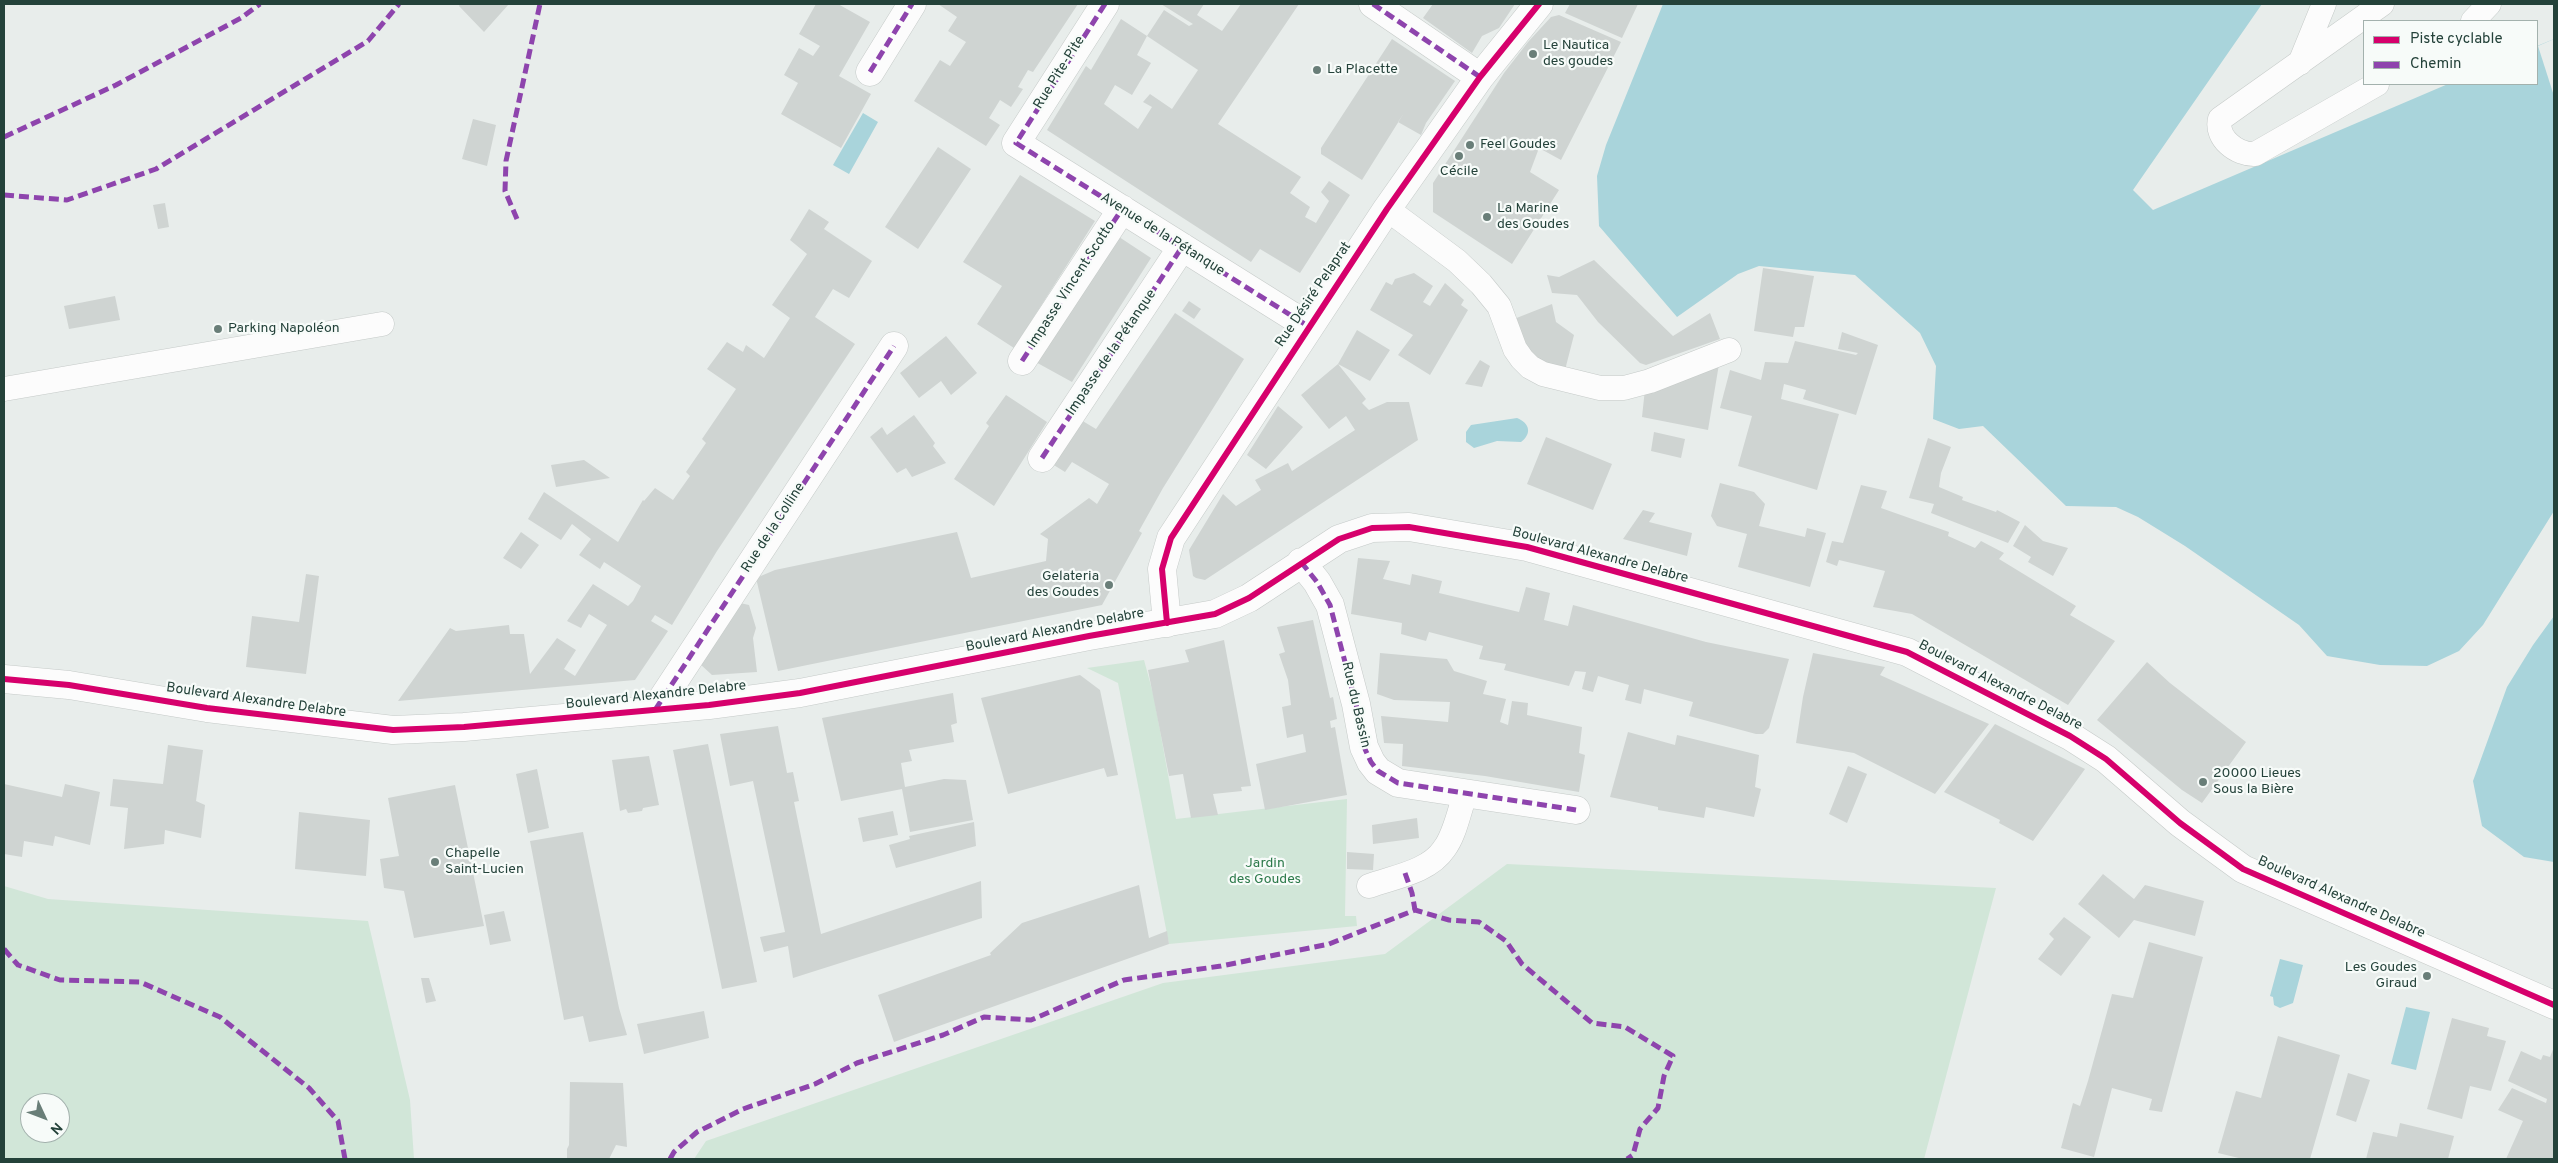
<!DOCTYPE html>
<meta charset="utf-8">
<style>
body{margin:0}
#map{position:relative;width:2558px;height:1163px;overflow:hidden;background:#e8edeb;font-family:Overpass,sans-serif}
canvas{display:block}
.frame{position:absolute;inset:0;border:5px solid #24423a;pointer-events:none}
.legend{position:absolute;left:2363px;top:20px;width:175px;height:65px;box-sizing:border-box;background:#f7fbf9;border:1px solid #a3b1ad;margin:0;padding:6px 9px;list-style:none;font-size:15px;color:#24423a}
.legend li{display:flex;align-items:center;gap:10px;height:25px}
.legend b{width:25px;border:1px solid #a3b1ad}
.north{position:absolute;left:20px;top:1093px;width:50px;height:50px;box-sizing:border-box;background:#f7fbf9;border:1px solid #a3b1ad;border-radius:50%;rotate:133deg;font-size:14px;font-weight:700;line-height:20px;text-align:center;color:#24423a}
.north::after{content:'';display:block;margin:auto;width:18px;height:22px;background:#697e78;clip-path:polygon(50% 0,100% 100%,50% 72%,0 100%)}
</style>
<div id="map">
<canvas width="2558" height="1163"></canvas>
<div class="frame"></div>
<ul class="legend">
<li><b style="height:6px;background:#d6006c"></b>Piste cyclable</li>
<li><b style="height:6px;background:#8e44ad"></b>Chemin</li>
</ul>
<div class="north">N</div>
</div>
<script>
const context = document.querySelector('canvas').getContext('2d');
context.lineJoin = 'round';
function fill(path, color) { context.fillStyle = color; context.fill(path, 'evenodd'); }
function trace(path, color, width, dash) { context.strokeStyle = color; context.lineWidth = width; context.lineCap = dash ? 'butt' : 'round'; context.setLineDash(dash || []); context.stroke(path); }
function write(font, color, halo, rows, align = 'center') {
  context.font = font + ' Overpass,sans-serif'; context.lineWidth = 4.5; context.setLineDash([]); context.textBaseline = 'middle'; context.strokeStyle = halo; context.fillStyle = color; for (const [text, x, y, turn = 0] of rows) {
    context.save(); context.translate(x, y); context.rotate((+turn || 0) * Math.PI / 180); context.textAlign = isNaN(turn) ? turn : align; if (halo) context.strokeText(text, 0, 0); context.fillText(text, 0, 0); context.restore();
  }
}
fill(new Path2D(`
 M1144,660L1154,697L1176,819L1347,799L1345,916H1356L1357,926L1169,944L1118,683L1087,668Z
 M1507,864L1996,888L1924,1159H694L706,1141L1163,983L1385,954Z
 M4,886L48,899L368,921L410,1100L414,1159H4ZM30,1103H60V1133H30Z`), '#d1e6d8');
fill(new Path2D(`
 M1663,4H2262L2133,190L2153,210L2448,84H2537V46L2554,39V511L2483,625L2459,651L2427,666L2380,665L2327,656L2299,625L2185,546L2138,517L2116,507L2066,506L1983,426L1959,429L1933,419L1936,366L1920,333L1855,275L1759,266L1738,274L1677,317L1599,226L1597,176L1606,145Z
 M863,113L878,122L849,174L833,165Z
 M1517,418C1530,423 1532,434 1521,442L1497,441L1474,448L1466,442V432L1471,425Z
 M2554,616V862L2524,857L2482,826L2473,781L2507,687L2533,645Z
 M2280,959L2303,965L2293,1003L2280,1008L2274,1005L2273,997L2270,996Z
 M2406,1007L2430,1012L2416,1070L2391,1064Z`), '#a9d4db');
fill(new Path2D(`
 M2554,39V96L2538,46Z`), '#e8edeb');
fill(new Path2D(`
 M460,4H509L484,32L459,6Z
 M816,4H838L870,22L839,76L871,94L841,148L781,114L798,83L784,75L799,48L813,56L820,46L799,34Z
 M938,4H1078L1033,72L1028,70L1018,87L1023,89L1011,107L1000,100L989,118L1000,125L986,146L914,101L940,60L950,66L966,42L948,31L957,17Z
 M1161,4H1204L1197,15L1222,31L1241,4H1299L1218,124L1301,177L1290,193L1310,207L1305,217L1316,223L1329,201L1321,192L1329,181L1350,195L1300,273L1260,249L1251,262L1047,130L1086,66L1091,70L1121,19L1147,36L1164,10L1189,26L1193,24ZM1147,36L1198,70L1172,109L1150,94L1143,102L1152,107L1138,129L1104,104L1115,85L1132,95L1151,63L1137,55Z
 M1433,4H1515L1499,28L1482,36L1472,53L1423,18Z
 M1570,4H1638L1622,38L1565,13Z
 M1559,15L1621,42L1561,160L1539,148L1530,172L1559,190L1512,264L1433,212V183L1504,73L1528,42L1551,17Z
 M1392,39L1455,81L1426,123L1421,135L1398,122L1404,113L1362,180L1321,154V148Z
 M473,119L496,125L487,166L462,159Z
 M938,147L971,169L918,249L885,227Z
 M1020,175L1095,221L1014,348L977,324L1002,286L963,262Z
 M165,203L169,227L158,229L153,205Z
 M809,209L829,222L824,229L872,261L849,298L833,289L815,317L855,344L717,551L672,625L655,615L651,621L668,631L635,680L398,701L450,628L456,631L509,625L510,634H524L530,674L557,638L576,650L564,669L575,676L607,625L589,614L581,628L567,621L593,584L628,606L633,601L641,586L604,562L600,569L579,555L591,539L572,524L561,540L528,519L544,492L618,542L643,500L644,501L655,488L673,500L690,476L686,472L706,443L702,439L736,389L707,369L727,342L743,352L746,345L764,358L790,318L772,305L807,254L790,240Z
 M1113,233L1151,258L1072,382L1032,360Z
 M1594,260L1673,336L1710,313L1720,339L1646,365L1640,363L1598,322L1577,295L1552,293L1547,275L1559,277Z
 M1763,268L1814,276L1804,327H1795L1793,337L1754,331Z
 M1414,273L1433,286L1423,302L1430,306L1445,283L1464,300L1461,305L1468,310L1430,375L1398,355L1413,335L1370,310L1386,282L1392,285L1395,279Z
 M115,296L120,320L69,329L64,306Z
 M1189,301L1201,309L1194,319L1182,311Z
 M1552,304L1556,322L1574,335L1565,370L1544,364L1525,349L1514,319Z
 M1175,313L1244,359L1163,488L1139,531L1142,533L1102,605L778,671L756,578L775,570L957,532L971,578L1046,561L1048,539L1040,534L1089,498L1097,504L1109,484L1072,462L1065,472L1049,462L1076,417L1096,429Z
 M1357,330L1390,350L1370,381L1338,364L1366,399L1362,403L1369,410L1387,402H1409L1418,440L1205,580L1196,578L1193,576L1189,550L1223,494L1236,506L1261,490L1255,480L1288,463L1292,471L1355,430L1346,416L1329,429L1301,395L1338,364Z
 M1842,332L1878,345L1856,415L1803,399L1806,390L1784,384L1781,399L1839,414L1817,490L1738,466L1752,416L1720,408L1730,370L1761,380L1765,362L1788,363L1795,341L1856,355L1858,353L1838,349Z
 M946,336L977,373L951,395L941,381L919,398L900,373Z
 M1480,360L1490,366L1482,387L1465,384Z
 M1719,364L1708,430L1642,417L1645,389Z
 M1006,395L1047,422L994,506L954,479L989,426L986,423Z
 M1278,406L1303,427L1266,469L1247,455Z
 M914,415L935,443L933,446L946,463L912,477L906,468L897,473L870,437L882,427L887,435Z
 M1654,432L1685,439L1681,458L1651,451Z
 M1546,437L1612,464L1593,510L1527,484Z
 M1928,438L1951,447L1941,473L1939,487L1963,497L1962,500L1996,512L1997,510L2020,522L2008,543L1931,513L1934,504L1909,498Z
 M584,460L610,478L556,487L551,465Z
 M1720,483L1754,492L1765,504L1759,526L1805,537L1807,528L1826,533L1810,587L1738,567L1747,534L1717,526L1711,516Z
 M1861,485L1887,491L1881,508L1949,532L1948,536L1975,548L1981,541L2004,553L1999,559L2076,606L2070,615L2115,641L2068,705L1912,614L1873,607L1885,571L1839,560L1837,566L1826,562L1832,541L1843,543Z
 M1643,510L1655,513L1649,522L1692,533L1687,556L1623,539Z
 M2025,525L2043,541L2068,548L2053,576L2028,562L2031,557L2013,546Z
 M521,532L539,545L521,569L503,558Z
 M1358,558L1390,561L1383,579L1410,585L1412,574L1442,581L1439,593L1519,612L1526,587L1550,593L1544,620L1568,626L1573,605L1706,642L1789,659L1769,728L1763,734H1756L1689,716L1693,702L1644,689L1641,704L1625,700L1629,685L1598,676L1593,692L1582,689L1586,672L1575,671L1569,686L1504,670L1506,664L1479,659L1483,646L1429,632L1426,641L1401,634L1402,623L1351,614Z
 M306,574L319,576L306,674L246,667L252,616L299,622Z
 M740,603L749,605L756,628L753,638L757,672L712,675L700,664Z
 M1313,620L1330,698L1333,697L1337,719L1330,721L1331,728L1335,727L1347,795L1265,810L1256,764L1306,752L1303,734L1287,738L1282,707L1291,705L1288,680L1279,654L1285,652L1277,627Z
 M1224,640L1251,786L1241,787L1242,791L1213,794L1218,815L1191,818L1183,774L1169,776L1148,670L1189,662L1185,650Z
 M1380,653L1447,659L1454,671L1487,681L1483,694L1506,699L1500,722L1508,725L1512,701L1528,703L1527,715L1582,727L1579,753L1585,755L1579,792L1485,776L1402,766L1403,744L1384,743L1381,716L1448,722L1450,702L1394,700L1377,694Z
 M1813,653L1885,667L1880,675L1989,724L1935,794L1854,753L1796,743L1803,697Z
 M2147,662L2170,683L2246,742L2202,803L2182,790L2097,720Z
 M1080,675L1100,690L1118,775L1107,777L1104,768L1008,794L981,698Z
 M953,693L957,723L951,725L954,742L909,750L912,761L901,763L905,787L944,779L966,780L973,820L910,832L902,789L841,801L822,718Z
 M1995,724L2085,769L2033,841L1999,823L2000,820L1944,792Z
 M778,726L787,773L793,772L799,801L794,802L821,934L981,881L982,918L793,978L788,946L764,952L760,937L785,932L753,781L730,786L720,734Z
 M1628,732L1675,745L1677,735L1759,755L1755,787L1761,789L1754,817L1706,807L1704,818L1658,810V807L1610,797Z
 M708,744L757,982L722,989L673,750Z
 M168,745L203,750L196,801L205,805L201,838L165,830L164,844L124,849L128,808L110,806L113,779L163,784Z
 M649,756L659,805L643,808L642,811L628,813L626,809L620,811L612,760Z
 M1848,766L1867,774L1847,823L1829,814Z
 M537,769L549,828L528,833L516,774Z
 M4,784L62,797L65,784L100,792L90,845L55,836L53,846L24,841L22,857L4,854Z
 M455,785L484,926L414,938L404,891L384,888L380,859L399,856L388,798Z
 M893,811L898,835L863,842L858,818Z
 M299,812L370,820L366,876L295,869Z
 M1417,818L1419,838L1373,844L1372,825Z
 M974,822L976,846L896,868L889,845L910,839L909,836Z
 M583,832L619,1008L627,1035L589,1042L583,1016L564,1020L530,841Z
 M1347,852L1374,854L1373,870L1347,869Z
 M2103,874L2134,899L2145,885L2204,901L2195,936L2134,920L2119,938L2078,904Z
 M1139,885L1149,938L1167,931L1169,944L894,1042L878,995L991,955L990,953L1022,923Z
 M504,911L511,941L490,945L484,915Z
 M2064,917L2091,937L2061,976L2038,959L2054,939L2049,934Z
 M2149,942L2203,957L2162,1112L2149,1110L2152,1099L2112,1088L2094,1157L2061,1148L2073,1103L2080,1106L2088,1081L2112,994L2133,998Z
 M421,978H429L436,1001L426,1003Z
 M704,1011L709,1038L644,1054L637,1024Z
 M2452,1018L2489,1028L2487,1036L2506,1041L2491,1091L2470,1086L2462,1119L2427,1109Z
 M2278,1036L2340,1055L2310,1159H2243L2218,1153L2236,1091L2261,1098Z
 M2554,1047V1159H2506L2523,1121L2498,1110L2512,1088L2546,1103L2547,1099L2508,1081L2521,1051L2541,1060L2543,1055L2550,1057Z
 M2348,1073L2370,1080L2356,1122L2336,1115Z
 M570,1082L623,1083L627,1147L616,1145L609,1159H567V1149L569,1145Z
 M2400,1123L2454,1136L2448,1159H2366L2373,1132L2397,1137Z`), '#cfd4d2');
const lane = new Path2D(`
 M2473,21L2489,4
 M2300,63L2324,4
 M2377,84L2255,154C2237,155 2215,138 2220,119L2382,4
 M1387,209L1457,261L1481,284L1499,306L1515,349L1522,359L1530,367L1543,374L1600,388H1624L1650,381L1729,350
 M4,389L382,324
 M1369,886C1393,877 1429,872 1444,849C1455,835 1459,811 1465,795`);
const street = new Path2D(`
 M1105,4L1016,143L1308,326
 M1373,4L1480,77
 M870,72L912,4
 M1022,361L1122,209
 M1042,458L1182,247
 M1301,562L1317,582L1330,605L1356,704L1364,747L1371,762L1378,771L1398,783L1576,810
 M1167,623L1162,569L1171,538L1387,209L1480,77L1539,4
 M4,679L69,685L207,708L393,730L464,727L709,705L800,693L1089,636L1215,614L1249,598L1339,539L1372,528L1409,527L1527,547L1907,652L2070,736L2106,759L2180,823L2243,869L2554,1005
 M655,710L894,346`);
trace(lane, '#c5cac8', 25);
trace(street, '#c5cac8', 29);
trace(lane, '#fcfcfc', 24);
trace(street, '#fcfcfc', 28);
trace(new Path2D(`
 M1105,4L1016,143L1308,326
 M1373,4L1480,77
 M870,72L912,4
 M4,137L116,85L241,18L260,4
 M4,195L67,200L156,169L368,41L399,4
 M517,219L505,191L506,161L540,4
 M1022,361L1122,209
 M1042,458L1182,247
 M1301,562L1317,582L1330,605L1356,704L1364,747L1371,762L1378,771L1398,783L1576,810
 M655,710L894,346
 M1405,873L1412,893L1415,910
 M4,949L18,965L60,980L140,982L220,1017L309,1088L338,1121L345,1159
 M670,1159L674,1152L697,1132L743,1109L815,1084L857,1063L943,1035L984,1017L1031,1020L1124,980L1221,966L1329,944L1415,910L1449,920L1479,922L1506,941L1522,964L1592,1023L1625,1027L1673,1056L1664,1076L1658,1108L1640,1129L1633,1155L1627,1159`), '#8e44ad', 5, [10, 5]);
trace(new Path2D(`
 M1167,623L1162,569L1171,538L1387,209L1480,77L1539,4
 M4,679L69,685L207,708L393,730L464,727L709,705L800,693L1089,636L1215,614L1249,598L1339,539L1372,528L1409,527L1527,547L1907,652L2070,736L2106,759L2180,823L2243,869L2554,1005`), '#d6006c', 6);
for (const [x, y, r, color] of [
 [1533,54,5,"#697e78"],
 [1317,70,5,"#697e78"],
 [1470,145,5,"#697e78"],
 [1459,156,5,"#697e78"],
 [1487,217,5,"#697e78"],
 [218,329,5,"#697e78"],
 [1109,585,5,"#697e78"],
 [2203,782,5,"#697e78"],
 [435,862,5,"#697e78"],
 [2427,976,5,"#697e78"]
]) { const dot = new Path2D(); dot.arc(x, y, r, 0, 2 * Math.PI); context.fillStyle = color; context.fill(dot); trace(dot, '#f7fbf9', 2); }
write('14px', '#24423a', '#f7fbf9', [
 ["Le Nautica",1543,46],
 ["des goudes",1543,62],
 ["La Placette",1327,70],
 ["Feel Goudes",1480,145],
 ["Cécile",1459,172,"center"],
 ["La Marine",1497,209],
 ["des Goudes",1497,225],
 ["Parking Napoléon",228,329],
 ["Gelateria",1099,577,"right"],
 ["des Goudes",1099,593,"right"],
 ["20000 Lieues",2213,774],
 ["Sous la Bière",2213,790],
 ["Chapelle",445,854],
 ["Saint-Lucien",445,870],
 ["Les Goudes",2417,968,"right"],
 ["Giraud",2417,984,"right"]
], 'left');
write('14px', '#24423a', '#f7fbf9', [
 ["Rue Pite-Pite",1060,73,-58],
 ["Avenue de la Pétanque",1162,235,32],
 ["Impasse Vincent Scotto",1072,285,-57],
 ["Rue Désiré Pelaprat",1314,295,-56],
 ["Impasse de la Pétanque",1112,353,-56],
 ["Rue de la Colline",774,528,-57],
 ["Boulevard Alexandre Delabre",1600,556,15],
 ["Boulevard Alexandre Delabre",1055,631,-11],
 ["Boulevard Alexandre Delabre",2000,686,27],
 ["Boulevard Alexandre Delabre",656,696,-6],
 ["Boulevard Alexandre Delabre",256,701,8],
 ["Rue du Bassin",1355,705,77],
 ["Boulevard Alexandre Delabre",2341,898,24]
]);
write('14px', '#2d7a4b', '#f7fbf9', [
 ["Jardin",1265,864],
 ["des Goudes",1265,880]
]);
</script>
